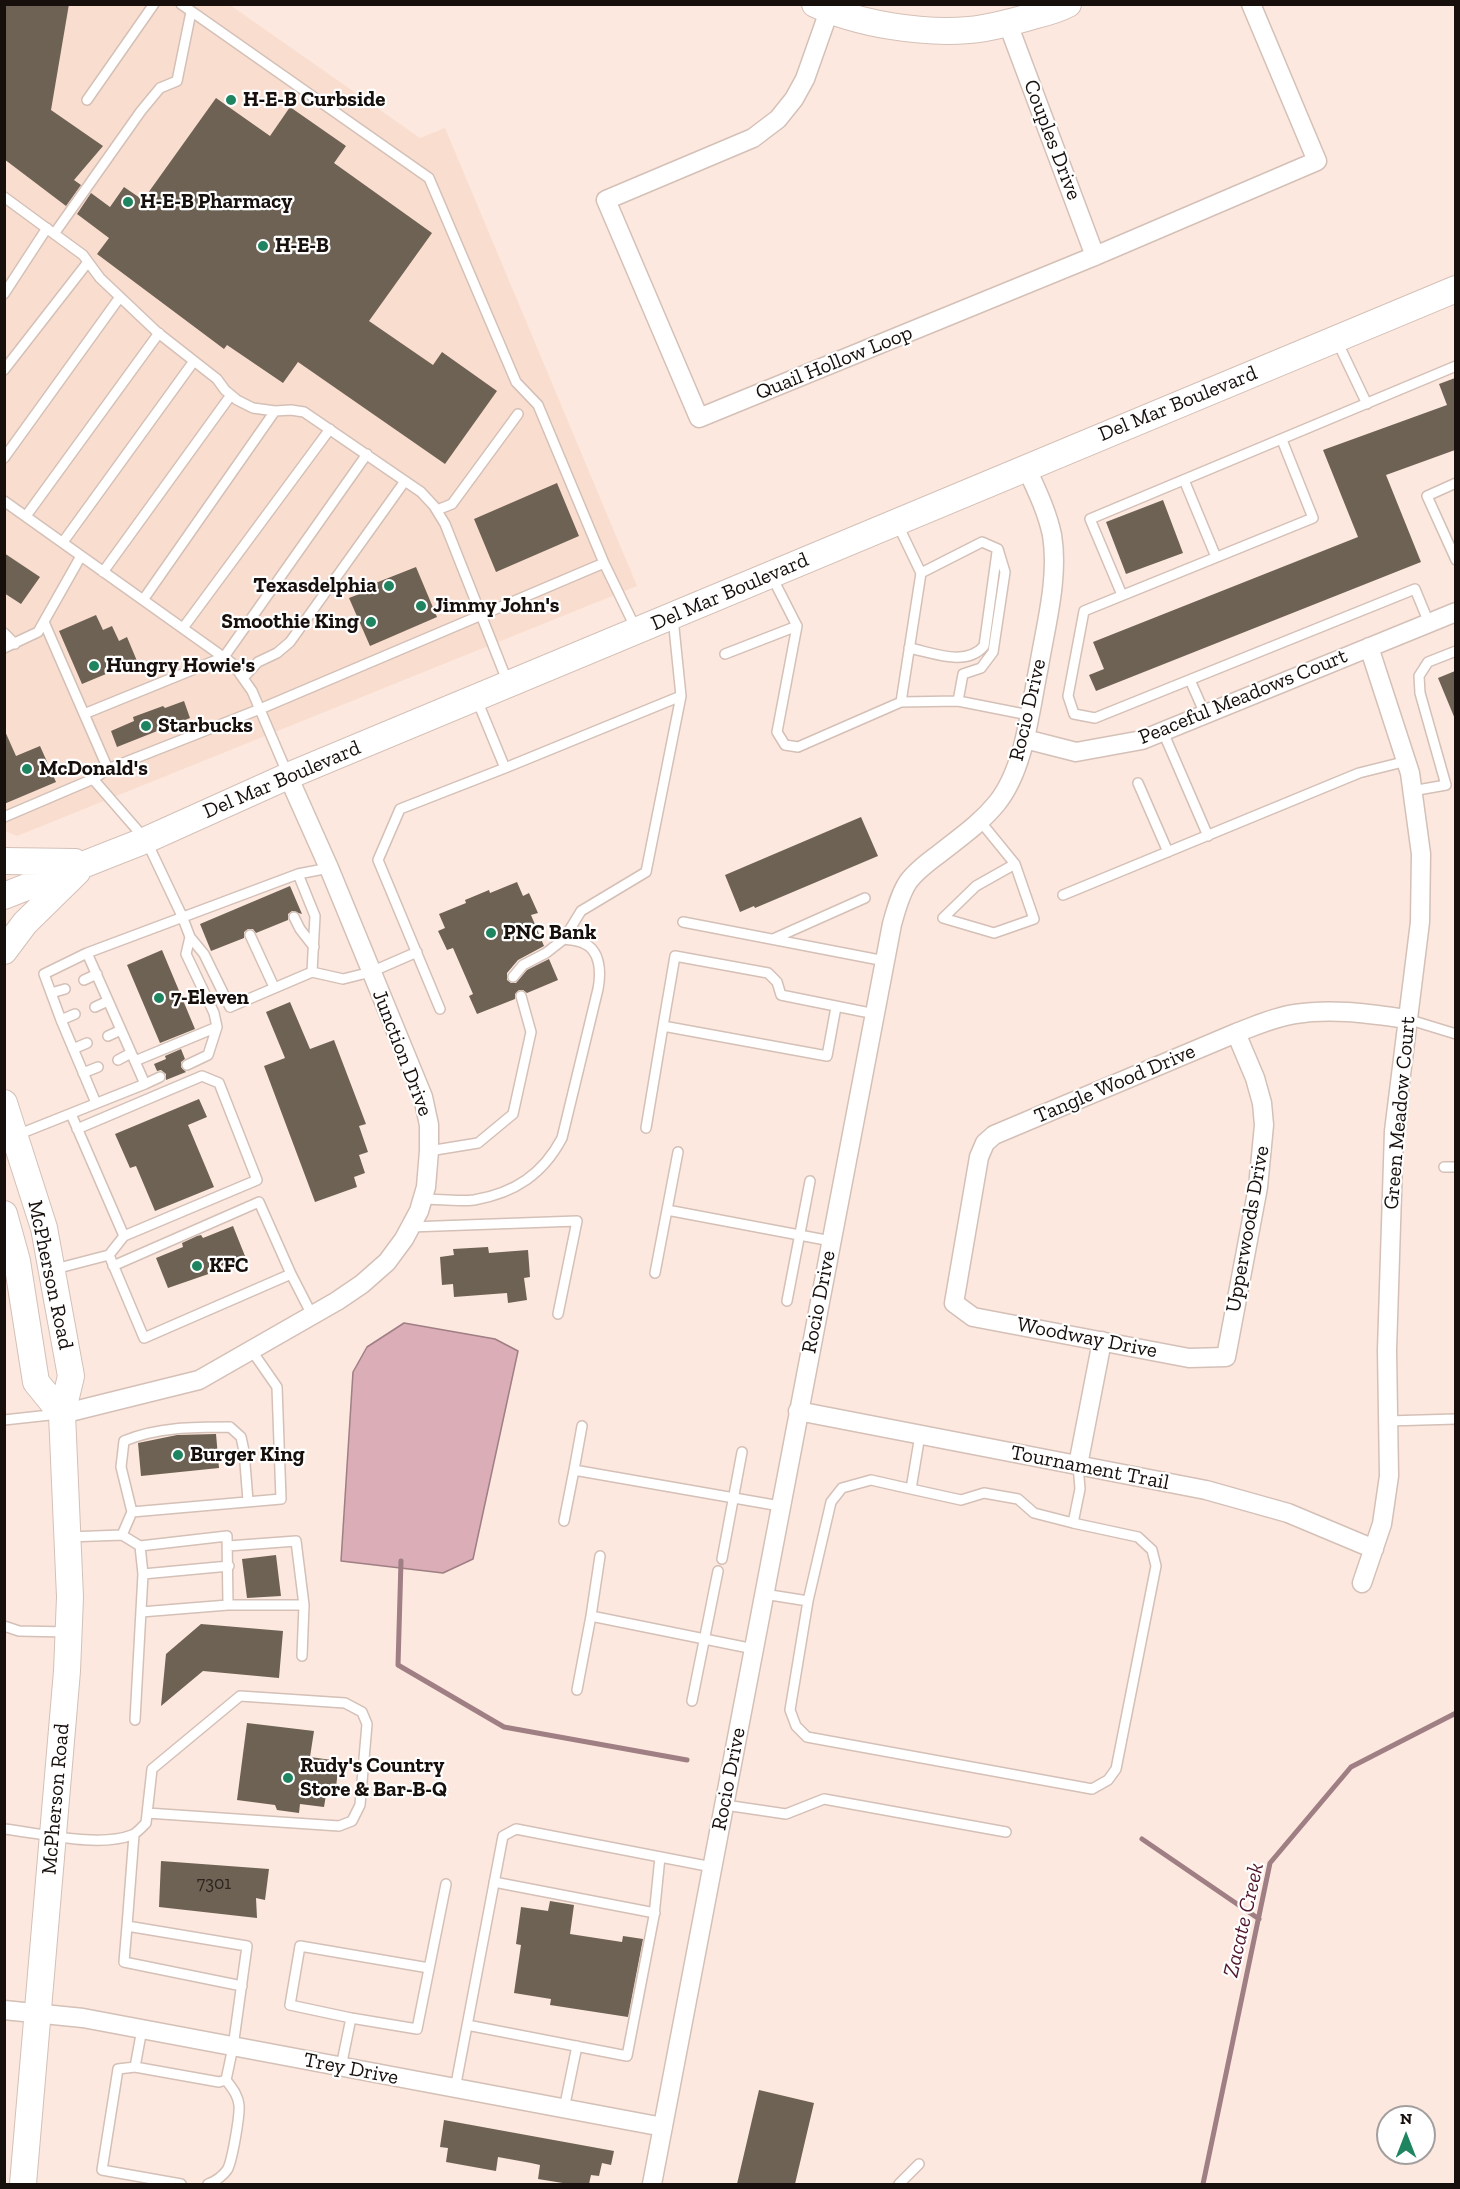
<!DOCTYPE html>
<style>
body{margin:0}
#map{position:relative;width:1460px;height:2189px;overflow:hidden;background:#fce8de;font-family:"Zilla Slab",serif}
canvas{display:block}
.frame{position:absolute;inset:0;border:6px solid #160f0c;pointer-events:none}
.north{position:absolute;left:1376px;top:2105px;width:60px;height:60px;box-sizing:border-box;background:#fff;border:2px solid #a29f9e;border-radius:50%;rotate:0deg;font-size:16px;font-weight:700;line-height:24px;text-align:center;color:#160f0c}
.north::after{content:'';display:block;margin:auto;width:21px;height:27px;background:#1f8560;clip-path:polygon(50% 0,100% 100%,50% 72%,0 100%)}
</style>
<div id="map">
<canvas width="1460" height="2189"></canvas>
<div class="frame"></div>
<div class="north">N</div>
</div>
<script>
const context = document.querySelector('canvas').getContext('2d');
context.lineJoin = 'round';
function fill(path, color) { context.fillStyle = color; context.fill(path, 'evenodd'); }
function trace(path, color, width, dash) { context.strokeStyle = color; context.lineWidth = width; context.lineCap = dash ? 'butt' : 'round'; context.setLineDash(dash || []); context.stroke(path); }
function write(font, color, halo, rows, align = 'center') {
  context.font = font + ' "Zilla Slab",serif'; context.lineWidth = 4.5; context.setLineDash([]); context.textBaseline = 'middle'; context.strokeStyle = halo; context.fillStyle = color; for (const [text, x, y, turn = 0] of rows) {
    context.save(); context.translate(x, y); context.rotate((+turn || 0) * Math.PI / 180); context.textAlign = isNaN(turn) ? turn : align; if (halo) context.strokeText(text, 0, 0); context.fillText(text, 0, 0); context.restore();
  }
}
fill(new Path2D(`
 M4,5H230L420,138L445,128L637,586L17,836L5,831Z`), '#f9ddcf');
const water = new Path2D(`
 M404,1323L495,1339L518,1351L473,1559L443,1573L341,1561L353,1372L367,1347Z`);
fill(water, '#daadb7');
trace(water, '#9f7e84', 1.5);
trace(new Path2D(`
 M401,1561L398,1665L504,1727L687,1760
 M1142,1839L1259,1919
 M1203,2184L1270,1863L1351,1767L1456,1713`), '#9f7e84', 5);
fill(new Path2D(`
 M4,4H69L51,110L103,146L74,180L81,185L66,206L4,159Z
 M216,98L270,136L290,107L346,146L334,163L432,233L369,321L433,365L442,352L497,391L445,464L298,362L283,383L227,345L224,349L97,254L109,238L77,214L91,193L110,207L124,187L143,200Z
 M1455,378V450L1386,475L1421,562L1096,691L1089,675L1104,669L1093,642L1358,537L1323,450L1447,405L1439,384Z
 M557,483L579,536L496,572L474,519Z
 M1163,500L1183,553L1126,574L1106,522Z
 M4,553L40,577L21,604L4,593Z
 M416,567L437,617L370,646L349,598L375,588L373,584Z
 M96,615L103,630L112,626L119,641L127,637L137,661L82,684L59,631Z
 M1455,671V719L1438,678Z
 M184,701L190,718L117,747L111,731L134,721L133,717L163,706L165,708Z
 M4,729L16,756L40,746L56,782L4,804Z
 M861,817L878,856L755,908L754,906L740,912L725,875Z
 M517,882L523,896L529,893L538,913L531,915L544,946L518,960L507,973V980L511,983H516L527,970L549,959L558,980L527,993L523,990H519L515,994V999L477,1014L469,996L473,994L453,948L447,950L438,931L445,928L439,914L466,903L465,900L489,890L490,893Z
 M290,886L302,914L292,911L288,914V920L256,933L253,929H248L244,932V938L211,951L200,924Z
 M162,950L195,1029L160,1043L127,965Z
 M290,1002L310,1049L334,1040L366,1124L359,1126L368,1152L359,1155L365,1173L354,1177L357,1187L315,1202L264,1066L285,1058L266,1012Z
 M181,1049L185,1059L181,1062V1067L186,1072L166,1080V1074L161,1070L157,1071L154,1064L166,1059L165,1056Z
 M199,1099L207,1117L188,1125L214,1187L155,1211L136,1166L130,1168L115,1134Z
 M233,1226L245,1256L219,1267L220,1270L168,1288L156,1258L183,1247L182,1243L197,1236L201,1235L203,1238Z
 M488,1247L489,1253L528,1250L530,1277L524,1278L527,1300L508,1303L507,1293L454,1297L453,1284L442,1285L440,1257L454,1255L453,1249Z
 M216,1434L219,1468L141,1476L138,1443L177,1435Z
 M276,1555L281,1596L247,1598L242,1559Z
 M201,1624L283,1631L279,1678L203,1671L161,1706L166,1654Z
 M247,1723L314,1731L310,1757L339,1761L335,1796L326,1795L324,1807L300,1804L299,1813L277,1810L275,1805L237,1800Z
 M161,1861L269,1869L265,1900L256,1898L257,1918L159,1907Z
 M550,1901L574,1905L570,1934L622,1942L623,1936L643,1939L628,2017L550,2005L551,1999L514,1993L521,1945L516,1944L521,1907L548,1911Z
 M759,2090L814,2103L795,2184H737Z
 M444,2120L614,2151L611,2165L602,2163L599,2176L591,2175L589,2184H569L538,2179L540,2165L531,2163L498,2157L496,2171L446,2162L448,2148L440,2147Z`), '#6e6254');
const lane = new Path2D(`
 M181,4L429,178L516,382L538,405L604,563L636,629
 M87,100L154,4
 M4,197L83,255L100,278L157,332L217,379L225,390L237,400L253,408L275,411L291,410L304,412L421,492L434,506L445,524L508,683
 M54,234L141,111L160,88L177,81L191,12
 M4,294L47,228
 M1337,341L1367,404
 M4,370L88,262
 M1282,440L1313,518L1084,611L1068,696L1074,714L1095,718L1415,589L1429,623
 M4,458L120,297
 M1184,480L1216,557
 M1456,483L1427,496L1456,560
 M4,501L233,664L252,691L288,775
 M437,510L452,504L518,414
 M26,516L159,333
 M897,523L921,573L901,702
 M63,542L194,361
 M103,572L231,395
 M921,573L982,542L998,549L1005,572L993,652L981,668L963,674L958,701
 M772,577L797,626L777,732L785,745L798,747L901,702L958,701L1029,715
 M1122,595L1090,519L1456,366
 M143,600L275,411
 M44,622L108,769L260,709L604,563
 M183,628L330,429
 M4,633L15,644
 M4,648L38,632L81,556
 M909,648C934,653 966,667 984,646L997,552
 M725,654L797,626
 M244,677L258,662L277,653L290,642L405,481
 M1190,680L1205,714
 M84,714L224,657L367,454
 M1163,732L1208,836
 M505,768L681,696
 M108,769L93,779L146,840L182,916L190,937L186,954L214,1013L217,1027L208,1055L187,1065
 M1138,783L1168,852
 M1412,791L1446,785L1420,693L1419,676L1428,662L1456,651
 M4,817L93,779
 M980,821L1015,864L1034,919L994,933L943,918L976,886L1015,864
 M298,874L315,916L312,972
 M1063,895L1359,773L1407,761
 M294,917L300,929L314,947
 M683,922L885,961
 M250,935L274,987
 M190,937L204,954L230,1007L312,972L343,979L371,972L417,952
 M773,939L865,898
 M87,953L44,974L61,1020L96,1103
 M513,977L523,965L546,953L564,939L581,911L646,872L681,696L673,618
 M84,980L97,974
 M51,993L65,989
 M95,1007L108,1001
 M836,1007L827,1056L663,1026L675,956L768,973L777,982L781,995L875,1014
 M440,1009L378,860L400,809L505,768L477,700
 M1407,1019L1456,1034
 M61,1020L75,1014
 M108,1036L121,1030
 M73,1049L87,1043
 M118,1060L131,1053
 M135,1061L217,1027
 M83,1073L98,1067
 M145,1084L160,1077
 M646,1128L663,1026
 M77,1129L202,1076L219,1083L257,1180L124,1236
 M17,1135L145,1084L87,953L298,874L329,868
 M429,1151L478,1143L513,1114L531,1032L521,996
 M1444,1167H1456
 M422,1199C439,1199 458,1202 474,1200C515,1193 543,1174 562,1138L598,989C601,973 601,950 583,943C578,940 570,940 564,939
 M667,1210L831,1241
 M410,1227L577,1221L558,1314
 M109,1255L144,1338L291,1274L312,1315
 M113,1266L259,1202L291,1274
 M55,1269L109,1255L124,1236L71,1114
 M655,1273L678,1152
 M787,1301L810,1181
 M4,1420L59,1414
 M1388,1421L1456,1419
 M582,1426L574,1470L780,1506
 M911,1489L961,1500L984,1493L1018,1499L1034,1513L1073,1523L1080,1489L1078,1465
 M132,1512L121,1467L124,1441C157,1427 195,1427 230,1427L241,1437L244,1451L248,1501
 M564,1521L574,1470
 M122,1535L140,1546L143,1574L135,1720
 M68,1537L122,1535L132,1512L281,1499L277,1387L252,1351
 M140,1546L227,1536L228,1605H304L296,1541L228,1546
 M600,1556L591,1616L754,1649
 M722,1559L742,1452
 M143,1574L229,1566
 M764,1594L808,1601L831,1502L842,1488L871,1480L911,1489L920,1435
 M808,1601L790,1710L796,1726L807,1737L1092,1789L1108,1780L1116,1769L1156,1566L1152,1550L1138,1537L1073,1523
 M141,1612L228,1605
 M4,1626L19,1631L67,1632
 M302,1656L304,1605
 M577,1690L591,1616
 M692,1701L718,1571
 M725,1805L786,1814L824,1799L1006,1832
 M4,1829C40,1833 98,1848 132,1835C137,1833 142,1827 146,1823L152,1769L240,1696L345,1703L362,1712L367,1724L360,1805L352,1821L339,1826L147,1813
 M134,1835L127,1926L247,1946L233,2047L226,2080L219,2082L135,2067
 M494,1882L655,1913
 M127,1926L124,1962L242,1986
 M351,2018L290,2005L300,1946L429,1968
 M467,2025L627,2056L654,1916L660,1857
 M142,2029L135,2067L118,2069L102,2170L181,2184
 M341,2067L351,2018L417,2029L446,1884
 M455,2089L503,1836L516,1829L712,1867
 M564,2109L577,2046
 M208,2184C216,2181 222,2177 227,2170C232,2163 240,2115 239,2105C238,2095 232,2088 226,2080
 M899,2184L919,2164`);
const street = new Path2D(`
 M829,11L805,79L794,99L778,119L753,138L606,200L699,418L1095,256L1317,161L1251,4
 M1008,24L1095,256
 M1025,739L1076,752L1142,740L1456,612
 M1236,1033L1255,1078L1262,1103L1264,1125L1258,1187L1226,1357L1189,1358L973,1317L954,1303L979,1157L985,1143L994,1135L1236,1033C1255,1026 1274,1017 1295,1014C1333,1008 1370,1014 1407,1019
 M798,1411L1206,1490L1288,1513L1374,1549
 M62,1414L199,1380L337,1301L362,1284L387,1262L404,1239L419,1211L426,1187L429,1151V1125L423,1097L329,868L288,776
 M1078,1465L1102,1341
 M1362,1583L1382,1524L1389,1476L1387,1350L1394,1131L1420,922L1421,854L1410,773L1369,647
 M4,2010L83,2018L663,2127
 M652,2184L892,924C896,910 900,894 908,882C916,871 928,862 939,854C959,838 980,824 997,803C1025,768 1030,709 1039,666C1046,624 1059,577 1052,535C1047,511 1036,489 1026,467`);
const secondary = new Path2D(`
 M815,4C858,24 922,34 969,30C991,28 1012,22 1033,16C1045,13 1057,10 1068,4
 M4,861L75,862
 M4,896L146,840L288,776L1456,289
 M4,951L25,923L77,872
 M4,1103L44,1228L71,1376L62,1414L70,1597L67,1671L23,2184
 M4,1214L17,1261L36,1382L62,1414`);
trace(lane, '#d4c0b7', 12);
trace(street, '#d4c0b7', 21);
trace(secondary, '#d4c0b7', 28);
trace(lane, '#fff', 9);
trace(street, '#fff', 18);
trace(secondary, '#fff', 26);
for (const [x, y, r, color] of [
 [231,100,6,"#1f8560"],
 [128,202,6,"#1f8560"],
 [263,246,6,"#1f8560"],
 [389,586,6,"#1f8560"],
 [421,606,6,"#1f8560"],
 [371,622,6,"#1f8560"],
 [94,666,6,"#1f8560"],
 [146,726,6,"#1f8560"],
 [27,769,6,"#1f8560"],
 [491,933,6,"#1f8560"],
 [159,998,6,"#1f8560"],
 [197,1266,6,"#1f8560"],
 [178,1455,6,"#1f8560"],
 [288,1778,6,"#1f8560"]
]) { const dot = new Path2D(); dot.arc(x, y, r, 0, 2 * Math.PI); context.fillStyle = color; context.fill(dot); trace(dot, '#fff', 2); }
write('18px', '#2c241e', null, [
 ["7301",214,1884]
]);
write('bold 21px', '#160f0c', '#fff', [
 ["H-E-B Curbside",243,100],
 ["H-E-B Pharmacy",140,202],
 ["H-E-B",275,246],
 ["Texasdelphia",377,586,"right"],
 ["Jimmy John's",433,606],
 ["Smoothie King",359,622,"right"],
 ["Hungry Howie's",106,666],
 ["Starbucks",158,726],
 ["McDonald's",39,769],
 ["PNC Bank",503,933],
 ["7-Eleven",171,998],
 ["KFC",209,1266],
 ["Burger King",190,1455],
 ["Rudy's Country",300,1766],
 ["Store & Bar-B-Q",300,1790]
], 'left');
write('21px', '#160f0c', '#fff', [
 ["Couples Drive",1052,140,69],
 ["Quail Hollow Loop",834,363,-22],
 ["Del Mar Boulevard",1178,404,-22],
 ["Del Mar Boulevard",730,592,-23],
 ["Peaceful Meadows Court",1243,697,-22],
 ["Rocio Drive",1028,710,-77],
 ["Del Mar Boulevard",282,780,-23],
 ["Junction Drive",402,1053,69],
 ["Tangle Wood Drive",1115,1084,-23],
 ["Green Meadow Court",1400,1113,-85],
 ["Upperwoods Drive",1248,1229,-80],
 ["McPherson Road",50,1275,78],
 ["Rocio Drive",819,1302,-79],
 ["Woodway Drive",1087,1338,11],
 ["Tournament Trail",1090,1468,11],
 ["Rocio Drive",729,1779,-79],
 ["McPherson Road",56,1799,-85],
 ["Trey Drive",351,2069,11]
]);
write('italic 22px', '#511a2c', '#fff', [
 ["Zacate Creek",1244,1920,-77]
]);
</script>
